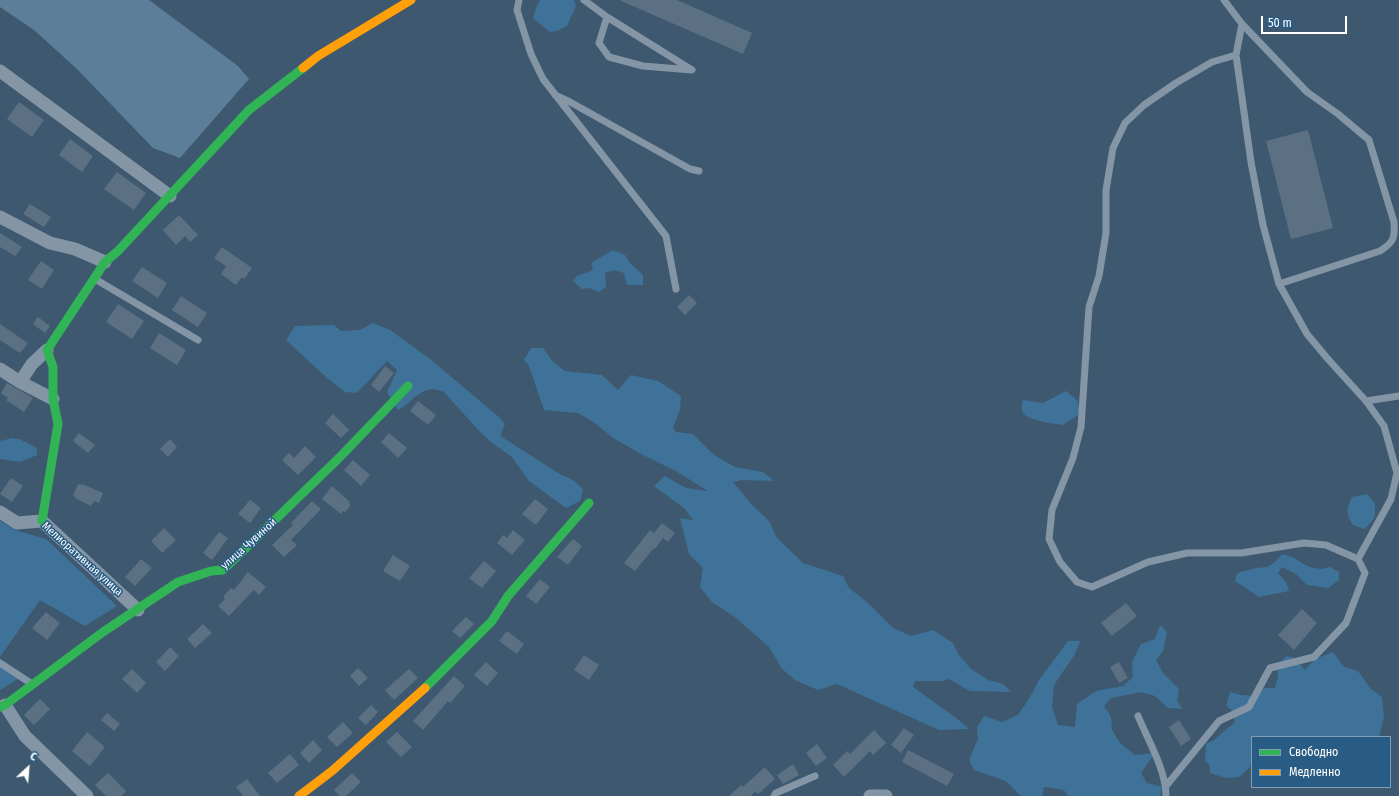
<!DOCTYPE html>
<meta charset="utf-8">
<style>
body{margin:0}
#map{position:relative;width:1399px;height:796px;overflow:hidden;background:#3e596f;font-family:"Fira Sans Condensed",sans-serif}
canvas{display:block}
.legend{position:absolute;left:1251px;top:736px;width:140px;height:52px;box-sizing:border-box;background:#295c84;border:1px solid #7f9db5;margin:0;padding:5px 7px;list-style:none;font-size:12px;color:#fff}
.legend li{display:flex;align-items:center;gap:8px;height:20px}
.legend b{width:20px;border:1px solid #7f9db5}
.north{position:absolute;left:8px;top:748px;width:40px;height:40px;-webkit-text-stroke:3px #295c84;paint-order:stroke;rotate:26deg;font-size:11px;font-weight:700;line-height:16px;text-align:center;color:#fff}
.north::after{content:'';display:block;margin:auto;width:14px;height:18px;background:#fff;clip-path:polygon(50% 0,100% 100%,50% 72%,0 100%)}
.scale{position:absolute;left:1261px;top:16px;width:86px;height:18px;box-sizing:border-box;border:2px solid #fff;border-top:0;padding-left:5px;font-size:12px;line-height:14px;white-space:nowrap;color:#fff;-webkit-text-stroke:3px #295c84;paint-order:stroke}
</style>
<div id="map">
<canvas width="1399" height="796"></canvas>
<ul class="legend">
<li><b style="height:5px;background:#30b455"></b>Свободно</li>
<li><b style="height:5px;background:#ff9f0a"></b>Медленно</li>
</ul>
<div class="north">С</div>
<div class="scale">50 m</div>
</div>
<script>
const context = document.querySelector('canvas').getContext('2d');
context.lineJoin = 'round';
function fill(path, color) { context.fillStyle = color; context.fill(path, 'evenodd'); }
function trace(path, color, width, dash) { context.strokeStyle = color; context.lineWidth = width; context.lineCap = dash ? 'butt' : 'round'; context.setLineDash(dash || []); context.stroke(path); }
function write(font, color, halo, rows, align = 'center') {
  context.font = font + ' "Fira Sans Condensed",sans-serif'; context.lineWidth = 3; context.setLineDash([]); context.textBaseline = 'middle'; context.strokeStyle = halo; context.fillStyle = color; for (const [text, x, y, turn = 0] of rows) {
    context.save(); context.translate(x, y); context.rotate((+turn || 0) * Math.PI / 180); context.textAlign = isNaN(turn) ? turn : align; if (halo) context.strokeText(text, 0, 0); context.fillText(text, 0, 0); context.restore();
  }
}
fill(new Path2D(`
 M540,0H574L576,6L567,26L557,31L550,32L533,18L536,8Z
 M613,250L625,255L630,263L643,275V285H627L624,273L614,270L605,273L606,287L599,292L590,288L582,289L573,281L577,276L593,270L591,263Z
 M373,323L390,330L430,359L500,418L505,424L500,436C518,447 535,458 553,470C564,477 575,478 583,490L580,501L566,508L529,481L512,457L492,443L480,432L444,392C423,382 414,401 398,410L387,392L397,370L387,361L357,393L345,392L327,378L286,340L295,326L334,325L341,331L360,330Z
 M531,348H543L553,362L565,371L602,375L618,390L631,375L658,381L681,396L680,410L673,427L676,432L693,434L714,455L735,467L763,472L774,481L742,480L733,482L751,504L769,521L777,538L803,563L843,576L849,588L867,602L893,628L911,636L933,630L953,643L958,654L971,669L988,680L1003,684L1011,692L970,691L949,679L942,681H915L913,687L955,717L969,729L939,730L837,684L818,690L795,680L782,669L769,647L736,618L712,602L700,587L703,568L689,554L680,518L693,520L685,509L654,486L665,476L686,488L708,491L674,470L643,455L613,438L595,423L578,413L544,410L529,366L524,360Z
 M1066,391L1077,400L1081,413L1063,425C1055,424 1027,420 1023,413C1021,409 1022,403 1023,400L1043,403Z
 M12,438L19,439L37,448V455L20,462L0,459V439L1,441Z
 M1367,494L1375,503V517L1365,529L1353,525C1346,514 1346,509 1352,497Z
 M0,521L15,530L46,539L117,606L85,626L40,600L0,657Z
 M1282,554L1292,557L1309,567L1321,569L1330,567L1339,572V580L1328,588L1307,585L1296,574L1282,567L1278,573L1286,582L1289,591L1259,597L1235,581L1237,573L1256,568L1267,567L1274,563Z
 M1160,625L1167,632L1163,651L1156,660L1163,673L1179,689L1177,701L1183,709L1168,708L1155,696L1141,692L1111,698L1104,706L1111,717L1112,730L1120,743L1135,755L1155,753L1141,773L1147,783L1162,787L1160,796H1068L1064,790L1044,787L1042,796H1021L1006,781L974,770L969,760L978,739L977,727L984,716L1002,722L1018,715L1029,699L1039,680L1068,641H1080L1075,654L1054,685L1052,707L1058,725L1075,727L1077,704L1096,691L1123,686L1133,677L1132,662L1141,644L1155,639Z
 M1333,652L1344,667L1358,671L1370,688L1382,697L1384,718L1379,737H1269L1268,736L1252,737V762L1250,767L1239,777L1226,778L1210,773V766L1205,760L1206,744L1214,740L1235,722L1233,711L1226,706L1230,692L1241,695L1258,696L1264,688H1275L1278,677L1277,667L1286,656L1296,658L1305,670L1315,659Z
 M0,660L21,677L0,690Z`), '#3e7299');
fill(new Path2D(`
 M0,0H149L238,66L249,79L180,158L153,148L77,69L34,30L0,7Z`), '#5c7e99');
fill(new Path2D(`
 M619,0H677L752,33L743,54Z
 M19,102L44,120L32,137L7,119Z
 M1308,130L1333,228L1291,239L1266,141Z
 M70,139L93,156L82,172L59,155Z
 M117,172L146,193L134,210L104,189Z
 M30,204L51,217L44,227L23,214Z
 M179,215L198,235L190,242L185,236L176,245L163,230Z
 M0,233L22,247L15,256L0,247Z
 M222,247L252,268L244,279L242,277L236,285L221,274L226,266L214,258Z
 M41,261L54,270L42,289L28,280Z
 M142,267L167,283L158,298L132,281Z
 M689,295L697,303L685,315L677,307Z
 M181,296L207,313L198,327L172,310Z
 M118,304L144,321L132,339L106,322Z
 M38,317L50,326L45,333L33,324Z
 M0,324L28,343L20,353L0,340Z
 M159,333L186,350L177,365L150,348Z
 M385,366L394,373L379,392L371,385Z
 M7,383L33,398L24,412L6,400L8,398L1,393Z
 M418,401L436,415L428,425L410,411Z
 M333,414L349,430L341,438L325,423Z
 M79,433L95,445L88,453L73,441Z
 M389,433L407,448L398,458L381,442Z
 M170,439L177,447L168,457L160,449Z
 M305,446L316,457L298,475L282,460L289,453L294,458Z
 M353,460L370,475L361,486L344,470Z
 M11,478L23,486L12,502L0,494Z
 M78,484L81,485L82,484L103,493L99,503L94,501L91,506L75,498L76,497L73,496Z
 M332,486L350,502L349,504L351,505L345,512L343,511L341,514L322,499Z
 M535,499L548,509L536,525L522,514Z
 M250,500L261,508L250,523L238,514Z
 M312,501L321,509L291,540L297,545L284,557L272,545L293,525L291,523Z
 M662,523L675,533L668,542L663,538L655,549L654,548L635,571L624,563L650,530L654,533Z
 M164,528L176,540L162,553L151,541Z
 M513,530L525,540L512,555L497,543L503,535L507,538Z
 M219,532L228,538L212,560L203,553Z
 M573,539L582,546L568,565L557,557Z
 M393,555L410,566L400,581L383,571Z
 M141,559L152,568L135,586L125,577Z
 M484,561L496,571L482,588L469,578Z
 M248,572L266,587L259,595L254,590L229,616L218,606L225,599L223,597L231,588L234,590Z
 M540,579L550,587L536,604L526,596Z
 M1126,603L1137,616L1112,636L1101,623Z
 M1302,609L1317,623L1294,650L1278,635Z
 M46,612L60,623L47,640L32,628Z
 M466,617L474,624L460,638L452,631Z
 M203,624L212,633L195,648L187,639Z
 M507,631L524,644L517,654L499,641Z
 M170,647L179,656L165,671L156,662Z
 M584,655L599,665L589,680L574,670Z
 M486,662L498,673L487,686L474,675Z
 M1119,662L1128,678L1119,683L1110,667Z
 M358,668L368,678L359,686L350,676Z
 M132,669L146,683L137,693L122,679Z
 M409,669L418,678L394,700L385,690Z
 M454,676L465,686L450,703L448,701L423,730L413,721Z
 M40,699L50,709L34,725L24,715Z
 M371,705L378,712L366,725L358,718Z
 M107,713L120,724L114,731L101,720Z
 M1179,720L1191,739L1181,746L1169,727Z
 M343,722L353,733L337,747L327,737Z
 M904,728L914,735L901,753L891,745Z
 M874,730L886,743L873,755L870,751L844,777L833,765L847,751L850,754Z
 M87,732L105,747L90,766L72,751Z
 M397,732L412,747L401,757L386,742Z
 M313,740L322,750L309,763L300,753Z
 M817,744L827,758L816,766L806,753Z
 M908,750L954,774L947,786L902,762Z
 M290,754L299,765L277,783L268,773Z
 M793,764L799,775L783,784L777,775Z
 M765,767L775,779L758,794L755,791L751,796H729L741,785L743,787Z
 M108,773L126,791L121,796H106L95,785Z
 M352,773L361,782L346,796H340L334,790Z
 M247,779L260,796H243L236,787Z`), '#5b7082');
trace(new Path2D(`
 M519,0L517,10L531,54L543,79L666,236L676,289
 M584,0L607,17L692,70L643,66L609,57L599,43L607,17
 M1224,0L1242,24L1307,92L1338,114L1369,140L1394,222C1395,238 1394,242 1380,251L1279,284
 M1236,55L1212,62L1176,83L1144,105L1125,123L1113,148L1106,190V233L1099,276L1089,307L1081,427L1073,458L1052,510L1049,539L1060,562L1077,582L1092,587L1148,562L1187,553H1241L1304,543L1326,545L1358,559
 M555,95L570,102L690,169L699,171
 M95,279L198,340
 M1366,401L1399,396
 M0,663L32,684
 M1138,716C1148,740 1166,770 1166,796
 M1166,786L1219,721L1249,707L1270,668L1314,657L1346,623L1365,573L1358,559L1391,499L1397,473L1384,426L1366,401L1327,358L1307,334L1279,284L1263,225L1251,162L1236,55L1242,24
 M774,796L776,793L815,776`), '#8495a5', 7);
trace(new Path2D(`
 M0,71L170,196
 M0,217L50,243L75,249L105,262
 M0,369L20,382L53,399
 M20,382L32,364L47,350
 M0,512L17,523L42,521L138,610
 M5,705L25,736L87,796
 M870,796H886`), '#8495a5', 13);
trace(new Path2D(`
 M42,521L58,424L53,399V367L47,350L105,262L118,251L249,110L303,68
 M425,688L492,621L508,596L589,503
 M0,707L5,705L103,632L178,582L211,571L223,570L340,457L408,386`), '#30b455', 9);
trace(new Path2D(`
 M303,68L318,56L411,0
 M299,796L332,771L425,688`), '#ff9f0a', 9);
write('11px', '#fff', '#295c84', [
 ["улица Чувиной",249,544,-42],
 ["Мелиоративная улица",82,559,42]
]);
</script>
